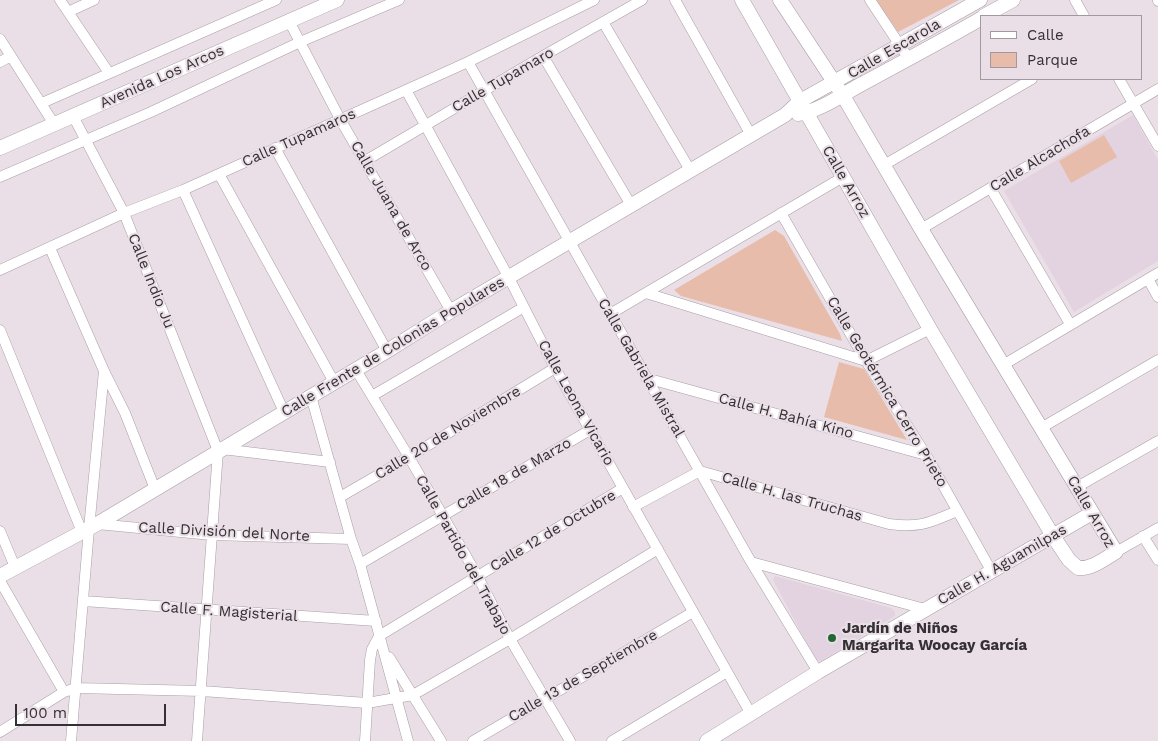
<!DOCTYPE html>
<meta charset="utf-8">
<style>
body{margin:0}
#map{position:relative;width:1158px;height:741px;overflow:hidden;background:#eadfe7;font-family:"Work Sans",sans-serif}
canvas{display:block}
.legend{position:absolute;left:980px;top:15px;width:162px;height:65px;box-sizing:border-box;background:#eadfe7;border:1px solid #a1999f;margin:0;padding:6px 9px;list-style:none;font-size:15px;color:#343033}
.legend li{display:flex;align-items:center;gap:10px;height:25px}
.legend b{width:25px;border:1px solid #a1999f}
.scale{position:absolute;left:15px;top:704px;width:151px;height:22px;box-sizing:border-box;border:2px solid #343033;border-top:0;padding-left:6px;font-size:15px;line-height:18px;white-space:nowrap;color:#343033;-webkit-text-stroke:4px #eadfe7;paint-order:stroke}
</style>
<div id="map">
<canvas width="1158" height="741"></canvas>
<ul class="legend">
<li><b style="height:6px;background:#fff"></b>Calle</li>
<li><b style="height:14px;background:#e8bcaa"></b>Parque</li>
</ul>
<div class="scale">100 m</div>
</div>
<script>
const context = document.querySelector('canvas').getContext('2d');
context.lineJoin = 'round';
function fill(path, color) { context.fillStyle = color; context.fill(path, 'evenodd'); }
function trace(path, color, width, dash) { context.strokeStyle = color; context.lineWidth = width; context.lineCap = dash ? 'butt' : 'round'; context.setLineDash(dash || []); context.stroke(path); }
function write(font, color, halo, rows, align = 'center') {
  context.font = font + ' "Work Sans",sans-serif'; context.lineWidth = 4; context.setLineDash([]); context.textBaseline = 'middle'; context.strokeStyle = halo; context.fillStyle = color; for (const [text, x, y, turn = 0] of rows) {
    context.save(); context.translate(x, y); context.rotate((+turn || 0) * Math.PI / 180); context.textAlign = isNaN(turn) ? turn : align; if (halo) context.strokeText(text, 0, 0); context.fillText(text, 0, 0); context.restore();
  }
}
fill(new Path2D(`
 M1133,115L1158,160V261L1074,312L1004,191Z
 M775,576L891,608L895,612V616L821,661L816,660L773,580Z`), '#e3d2df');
fill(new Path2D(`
 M876,0H959L898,32Z
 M1104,135L1117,157L1071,183L1059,161Z
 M775,230L784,236L840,334L842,341L681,296L674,290Z
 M839,362L864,369L907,440L824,417Z`), '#e8bcaa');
const street = new Path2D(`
 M60,0L109,73
 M675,0L751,135
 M870,0L909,59
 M1075,0L1084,16
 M1158,0V1
 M68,12L94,0
 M289,21L340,119L451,311
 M603,22L690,170
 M0,39L54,124
 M543,56L631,205
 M0,62L11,56
 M468,62L751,562L818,672
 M1119,79L1158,146
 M406,90L509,278L555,368L751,714
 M42,103L276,0
 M73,116L124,213L218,451L197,741
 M275,148L387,351
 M365,161L543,56L642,0
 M884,165L1032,79
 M219,174L334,382
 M0,177L151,112L300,42L399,0
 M991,189L1070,324
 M183,190L284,412
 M781,213L866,361L926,455L992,572
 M921,229L1158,89
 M50,248L104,371L125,413L155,489
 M0,270L124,213L183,190L406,90L468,62L594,0
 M1148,279L1158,297
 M646,293L866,361L930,329
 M610,314L843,177
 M0,330L82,532
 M1003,365L1158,273
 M356,370L409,457L478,577L510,639L570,741
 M646,378L926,455
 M311,396L351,539L360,564L408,741
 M372,396L524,307
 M1041,428L1158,360
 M222,449L330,462
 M1077,487L1158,441
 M340,497L409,457L555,368
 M633,507L700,471L889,524C920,528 929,523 957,511
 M97,524L212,535L351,539
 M0,531L15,567
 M1143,536L1158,560
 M1116,552L1158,528
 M751,562L925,609
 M360,564L590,430
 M0,581L64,692
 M83,601L376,621
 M389,657L441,741
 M0,732L64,692L76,688L202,691L367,703L413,695L510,639L658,549
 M71,741L89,529L104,371
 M365,741L370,660L372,649L379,636L623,488
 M473,741L693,612
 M612,741L727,672`);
const secondary = new Path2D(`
 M742,0L930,329L1053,536L1069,560L1078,568C1092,569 1104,559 1116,552L921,229L842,94L780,0
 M984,16L1013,0
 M798,114C818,112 843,94 860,85C901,63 942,41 982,18
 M0,148L337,0
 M0,576L97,524L387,351L451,311L785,115L800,101L980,0
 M707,741L818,672L1092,513`);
trace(street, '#a89ea5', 11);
trace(secondary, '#a89ea5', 15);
trace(street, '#fff', 10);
trace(secondary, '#fff', 14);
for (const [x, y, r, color] of [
 [832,638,5,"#226834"]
]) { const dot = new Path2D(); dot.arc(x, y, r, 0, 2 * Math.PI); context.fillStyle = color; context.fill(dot); trace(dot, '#eadfe7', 2); }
write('15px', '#343033', '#eadfe7', [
 ["Calle Escarola",894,49,-30],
 ["Avenida Los Arcos",162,77,-24],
 ["Calle Tupamaro",503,80,-30],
 ["Calle Tupamaros",299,138,-24],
 ["Calle Alcachofa",1040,159,-31],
 ["Calle Arroz",846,182,60],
 ["Calle Juana de Arco",391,206,60],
 ["Calle Indio Ju",151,281,68],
 ["Calle Frente de Colonias Populares",393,347,-31],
 ["Calle Gabriela Mistral",641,368,60],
 ["Calle Geotérmica Cerro Prieto",887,392,59],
 ["Calle Leona Vicario",576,403,61],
 ["Calle H. Bahía Kino",786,416,15],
 ["Calle 20 de Noviembre",448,433,-31],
 ["Calle 18 de Marzo",514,474,-30],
 ["Calle H. las Truchas",792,497,16],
 ["Calle Arroz",1091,512,60],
 ["Calle 12 de Octubre",553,531,-31],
 ["Calle División del Norte",224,532,3],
 ["Calle Partido del Trabajo",463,555,61],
 ["Calle H. Aguamilpas",1002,565,-30],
 ["Calle F. Magisterial",229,612,4],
 ["Calle 13 de Septiembre",583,676,-30]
]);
write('bold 15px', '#343033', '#eadfe7', [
 ["Jardín de Niños",842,629],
 ["Margarita Woocay García",842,646]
], 'left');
</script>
